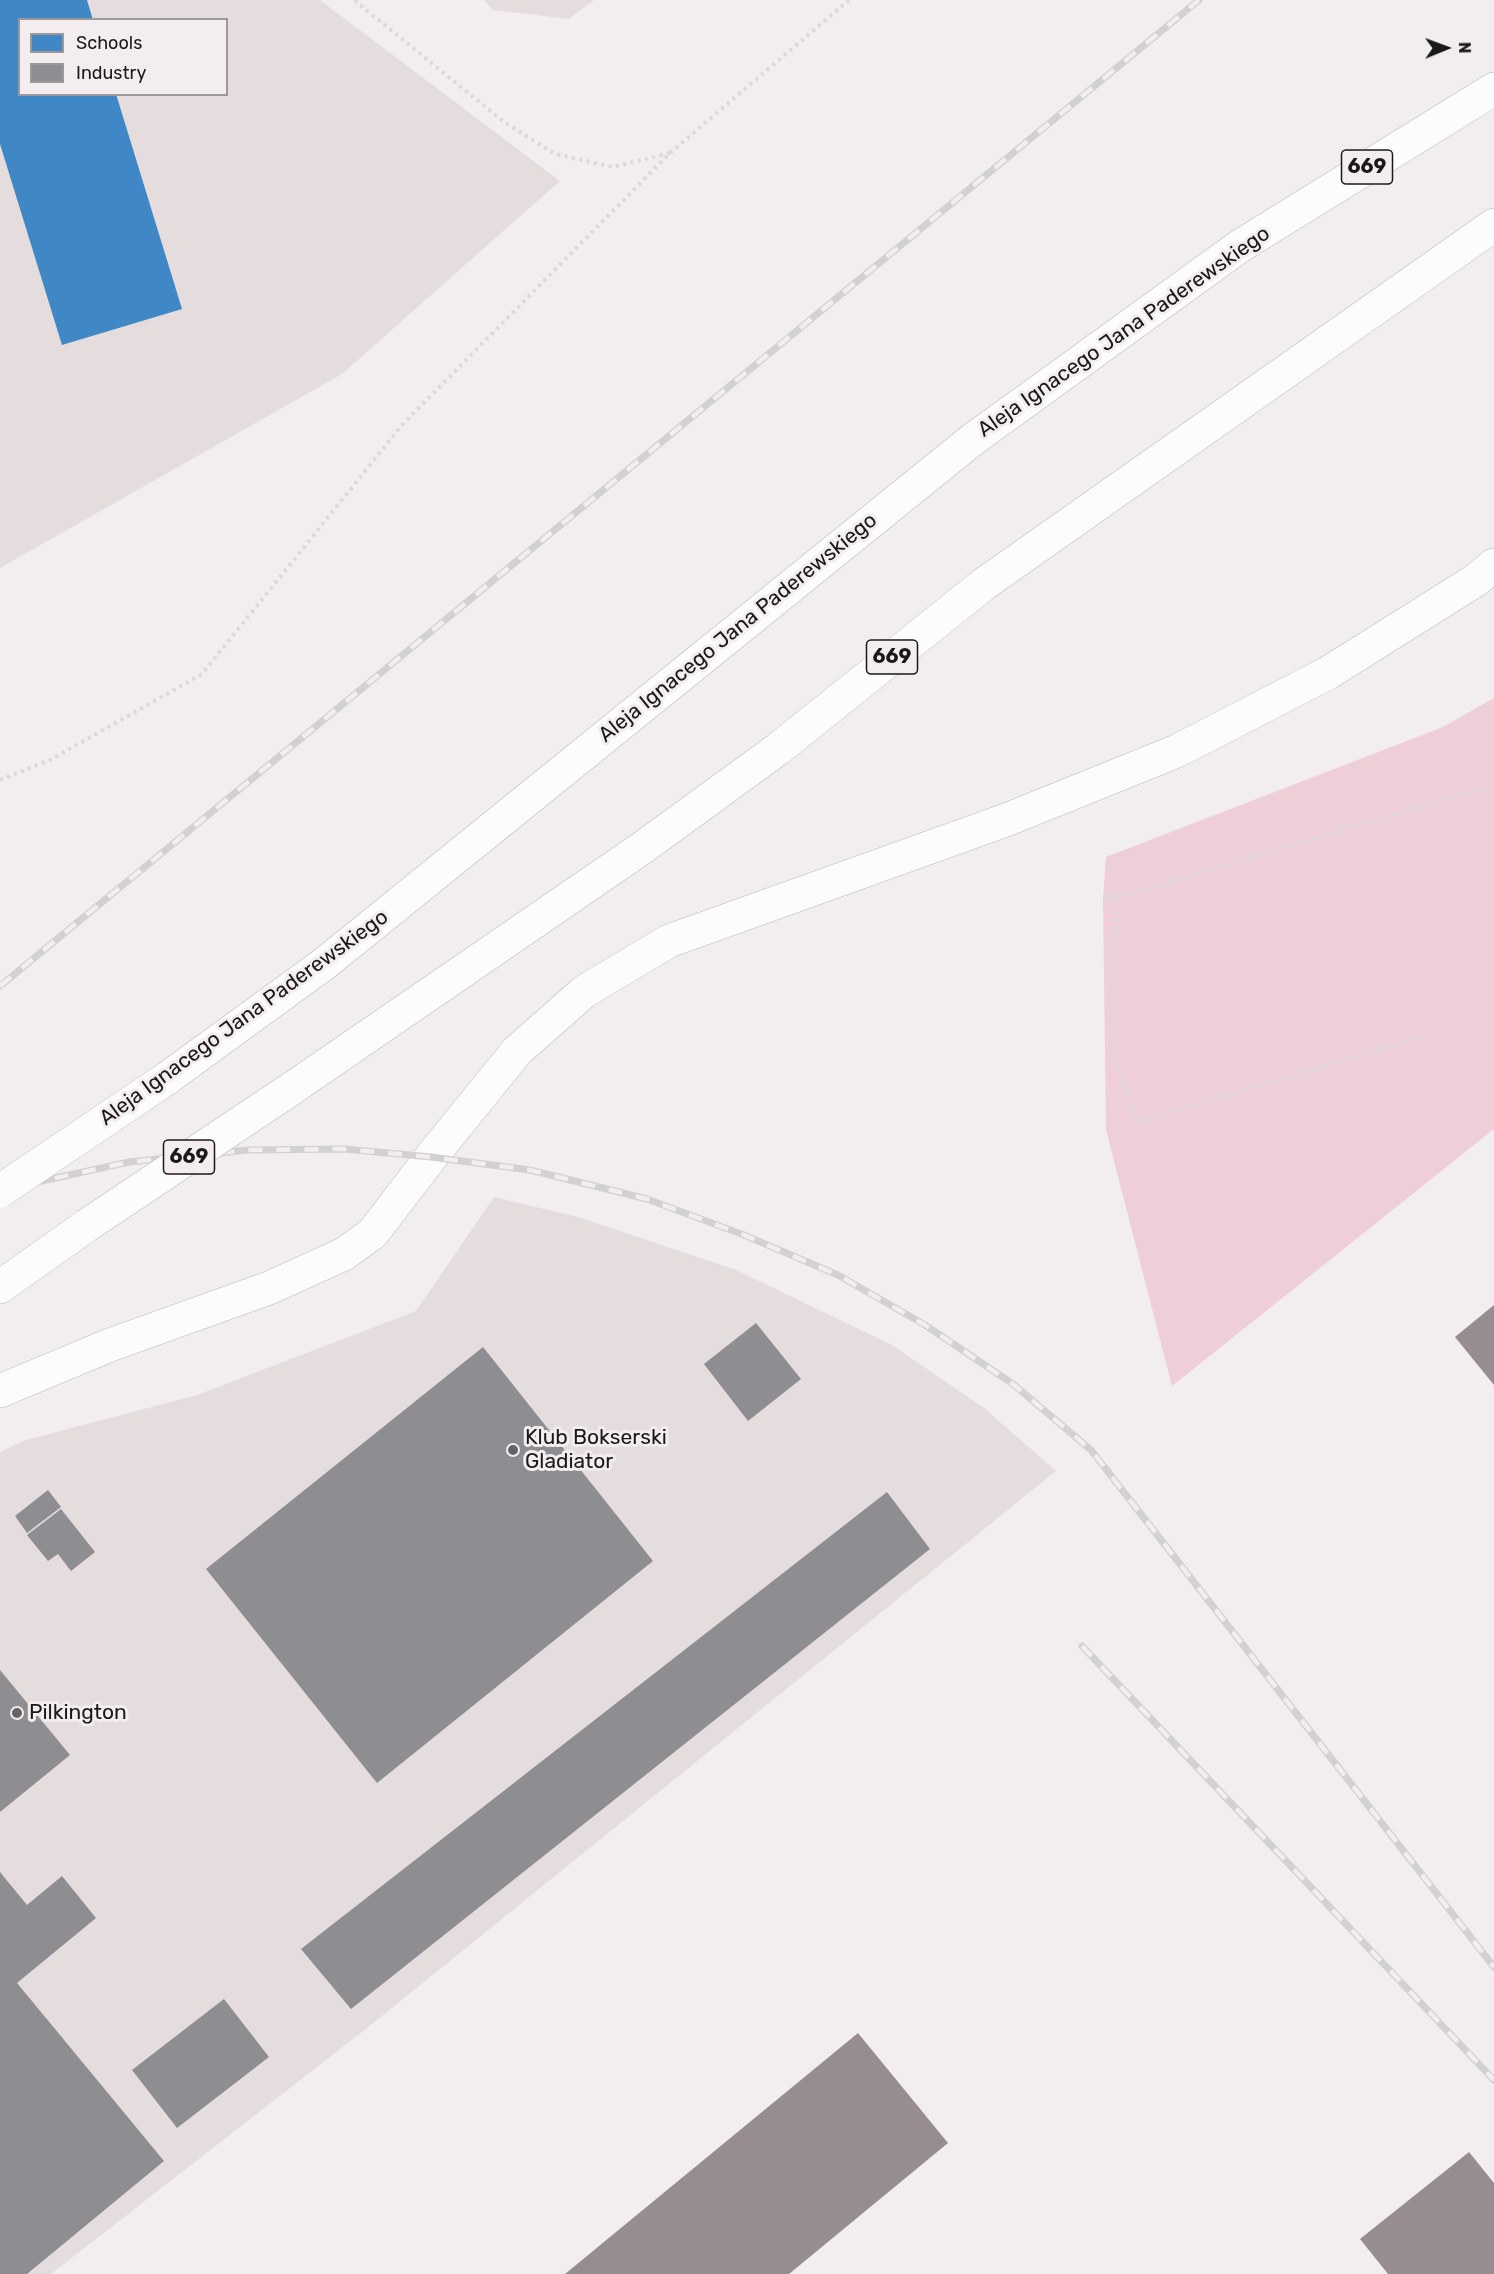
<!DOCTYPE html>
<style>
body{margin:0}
#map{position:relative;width:1494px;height:2274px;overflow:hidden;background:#f2eef0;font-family:Rubik,sans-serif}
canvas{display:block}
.legend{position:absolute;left:18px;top:18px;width:210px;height:78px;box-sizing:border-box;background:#f3edef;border:2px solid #9c9899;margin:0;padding:8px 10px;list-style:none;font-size:18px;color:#1a1819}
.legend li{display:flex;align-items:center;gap:12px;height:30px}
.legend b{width:30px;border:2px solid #9c9899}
.north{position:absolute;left:1416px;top:18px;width:60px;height:60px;-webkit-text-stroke:4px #f3edef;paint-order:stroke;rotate:89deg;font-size:16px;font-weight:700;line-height:24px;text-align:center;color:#1a1819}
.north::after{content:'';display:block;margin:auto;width:21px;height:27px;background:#1a1819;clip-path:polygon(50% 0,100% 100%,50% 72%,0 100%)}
</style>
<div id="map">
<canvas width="1494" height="2274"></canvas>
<ul class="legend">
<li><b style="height:16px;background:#3f88c5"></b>Schools</li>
<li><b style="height:16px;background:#8d8d92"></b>Industry</li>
</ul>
<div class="north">N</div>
</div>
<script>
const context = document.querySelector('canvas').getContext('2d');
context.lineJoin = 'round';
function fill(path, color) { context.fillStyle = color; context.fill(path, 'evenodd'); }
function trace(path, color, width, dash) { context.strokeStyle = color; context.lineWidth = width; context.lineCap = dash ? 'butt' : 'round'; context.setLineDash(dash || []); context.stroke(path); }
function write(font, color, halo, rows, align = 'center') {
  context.font = font + ' Rubik,sans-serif'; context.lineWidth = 6; context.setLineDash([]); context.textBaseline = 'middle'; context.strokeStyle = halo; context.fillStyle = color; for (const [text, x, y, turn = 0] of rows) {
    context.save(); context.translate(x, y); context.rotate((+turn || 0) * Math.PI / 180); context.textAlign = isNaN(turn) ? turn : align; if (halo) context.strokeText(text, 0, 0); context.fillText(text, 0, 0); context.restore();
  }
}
fill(new Path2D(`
 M0,0H320L560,181L342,374L0,568ZM20,20H226V94H20Z
 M484,0H594L569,19L493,10Z
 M494,1197L578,1217L736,1270L892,1345L984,1408L1056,1471L367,2028L51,2274H0V1452L26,1440L197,1395L416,1311Z`), '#e5dcde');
fill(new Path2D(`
 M1494,698V1129L1172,1386L1106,1130L1103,899L1106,857L1443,727Z`), '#eeced7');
fill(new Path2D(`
 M0,0H87L93,20H20V94H116L182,309L62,345L0,144Z`), '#3f88c5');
fill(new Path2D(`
 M756,1323L801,1379L748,1421L704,1364Z
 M483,1347L653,1561L377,1783L206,1569Z
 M48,1490L61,1507L27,1533L15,1516Z
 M887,1492L930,1549L351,2009L301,1949Z
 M61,1509L95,1552L71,1571L58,1554L48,1561L27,1535Z
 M0,1670L70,1755L0,1812Z
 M0,1872L27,1905L62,1876L96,1918L17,1983L164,2161L27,2274H0Z
 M224,1999L269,2057L177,2128L132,2070Z`), '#8d8d92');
fill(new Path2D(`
 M1494,1305V1385L1455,1337Z
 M858,2033L948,2143L789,2274H565Z
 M1469,2152L1494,2183V2274H1388L1360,2239Z`), '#978c90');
const minor = new Path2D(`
 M0,1391L110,1345L269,1288L344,1254L373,1233L431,1157L517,1051L585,991L669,941L1006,820L1177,751L1328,673L1476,580L1494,565`);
const major = new Path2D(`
 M166,1079L324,964L972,440L1240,246L1494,89
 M291,1089L642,848L778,749L984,584L1494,225
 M0,1287L86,1226`);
trace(minor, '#bcb9ba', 34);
trace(major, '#bcb9ba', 34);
trace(new Path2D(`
 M670,153L849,0
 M0,780L50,760L202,674L403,424L670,153L613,167L555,154L504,122L354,0
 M1116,896L1113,1053L1137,1122L1427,1035
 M1103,899L1157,886L1494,785`), '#d9d9d9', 4, [3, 4.5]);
trace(minor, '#fdfcfd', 33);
trace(major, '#fdfcfd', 33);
const rail = new Path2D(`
 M0,986L1199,0
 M0,1190L129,1162L248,1150L344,1149L431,1157L530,1170L647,1199L744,1235L838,1275L925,1325L1013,1384L1091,1450L1494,1967
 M1082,1646L1494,2080`);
trace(rail, '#d2d0d1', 7);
trace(rail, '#f3edef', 4.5, [14]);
const majorBridge = new Path2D(`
 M0,1191L166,1079
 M86,1226L291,1089`);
trace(majorBridge, '#bcb9ba', 34, []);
trace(majorBridge, '#fdfcfd', 33);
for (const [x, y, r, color] of [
 [513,1450,6,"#666364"],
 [17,1713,6,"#666364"]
]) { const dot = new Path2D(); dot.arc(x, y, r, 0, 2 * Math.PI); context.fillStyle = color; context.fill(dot); trace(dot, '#f3edef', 2); }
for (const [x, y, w] of [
 [1367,167,51],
 [892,657,51],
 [189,1157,51]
]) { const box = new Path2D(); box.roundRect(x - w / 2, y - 17, w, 34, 4.5); context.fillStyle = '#f3edef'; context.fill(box); trace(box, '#1a1819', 1.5); }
write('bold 20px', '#1a1819', null, [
 ["669",1367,167],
 ["669",892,657],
 ["669",189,1157]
]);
write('21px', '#1a1819', '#f3edef', [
 ["Aleja Ignacego Jana Paderewskiego",1124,332,-35],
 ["Aleja Ignacego Jana Paderewskiego",738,628,-39],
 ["Aleja Ignacego Jana Paderewskiego",244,1018,-36]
]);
write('21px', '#1a1819', '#f3edef', [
 ["Klub Bokserski",525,1438],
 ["Gladiator",525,1462],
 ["Pilkington",29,1713]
], 'left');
</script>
